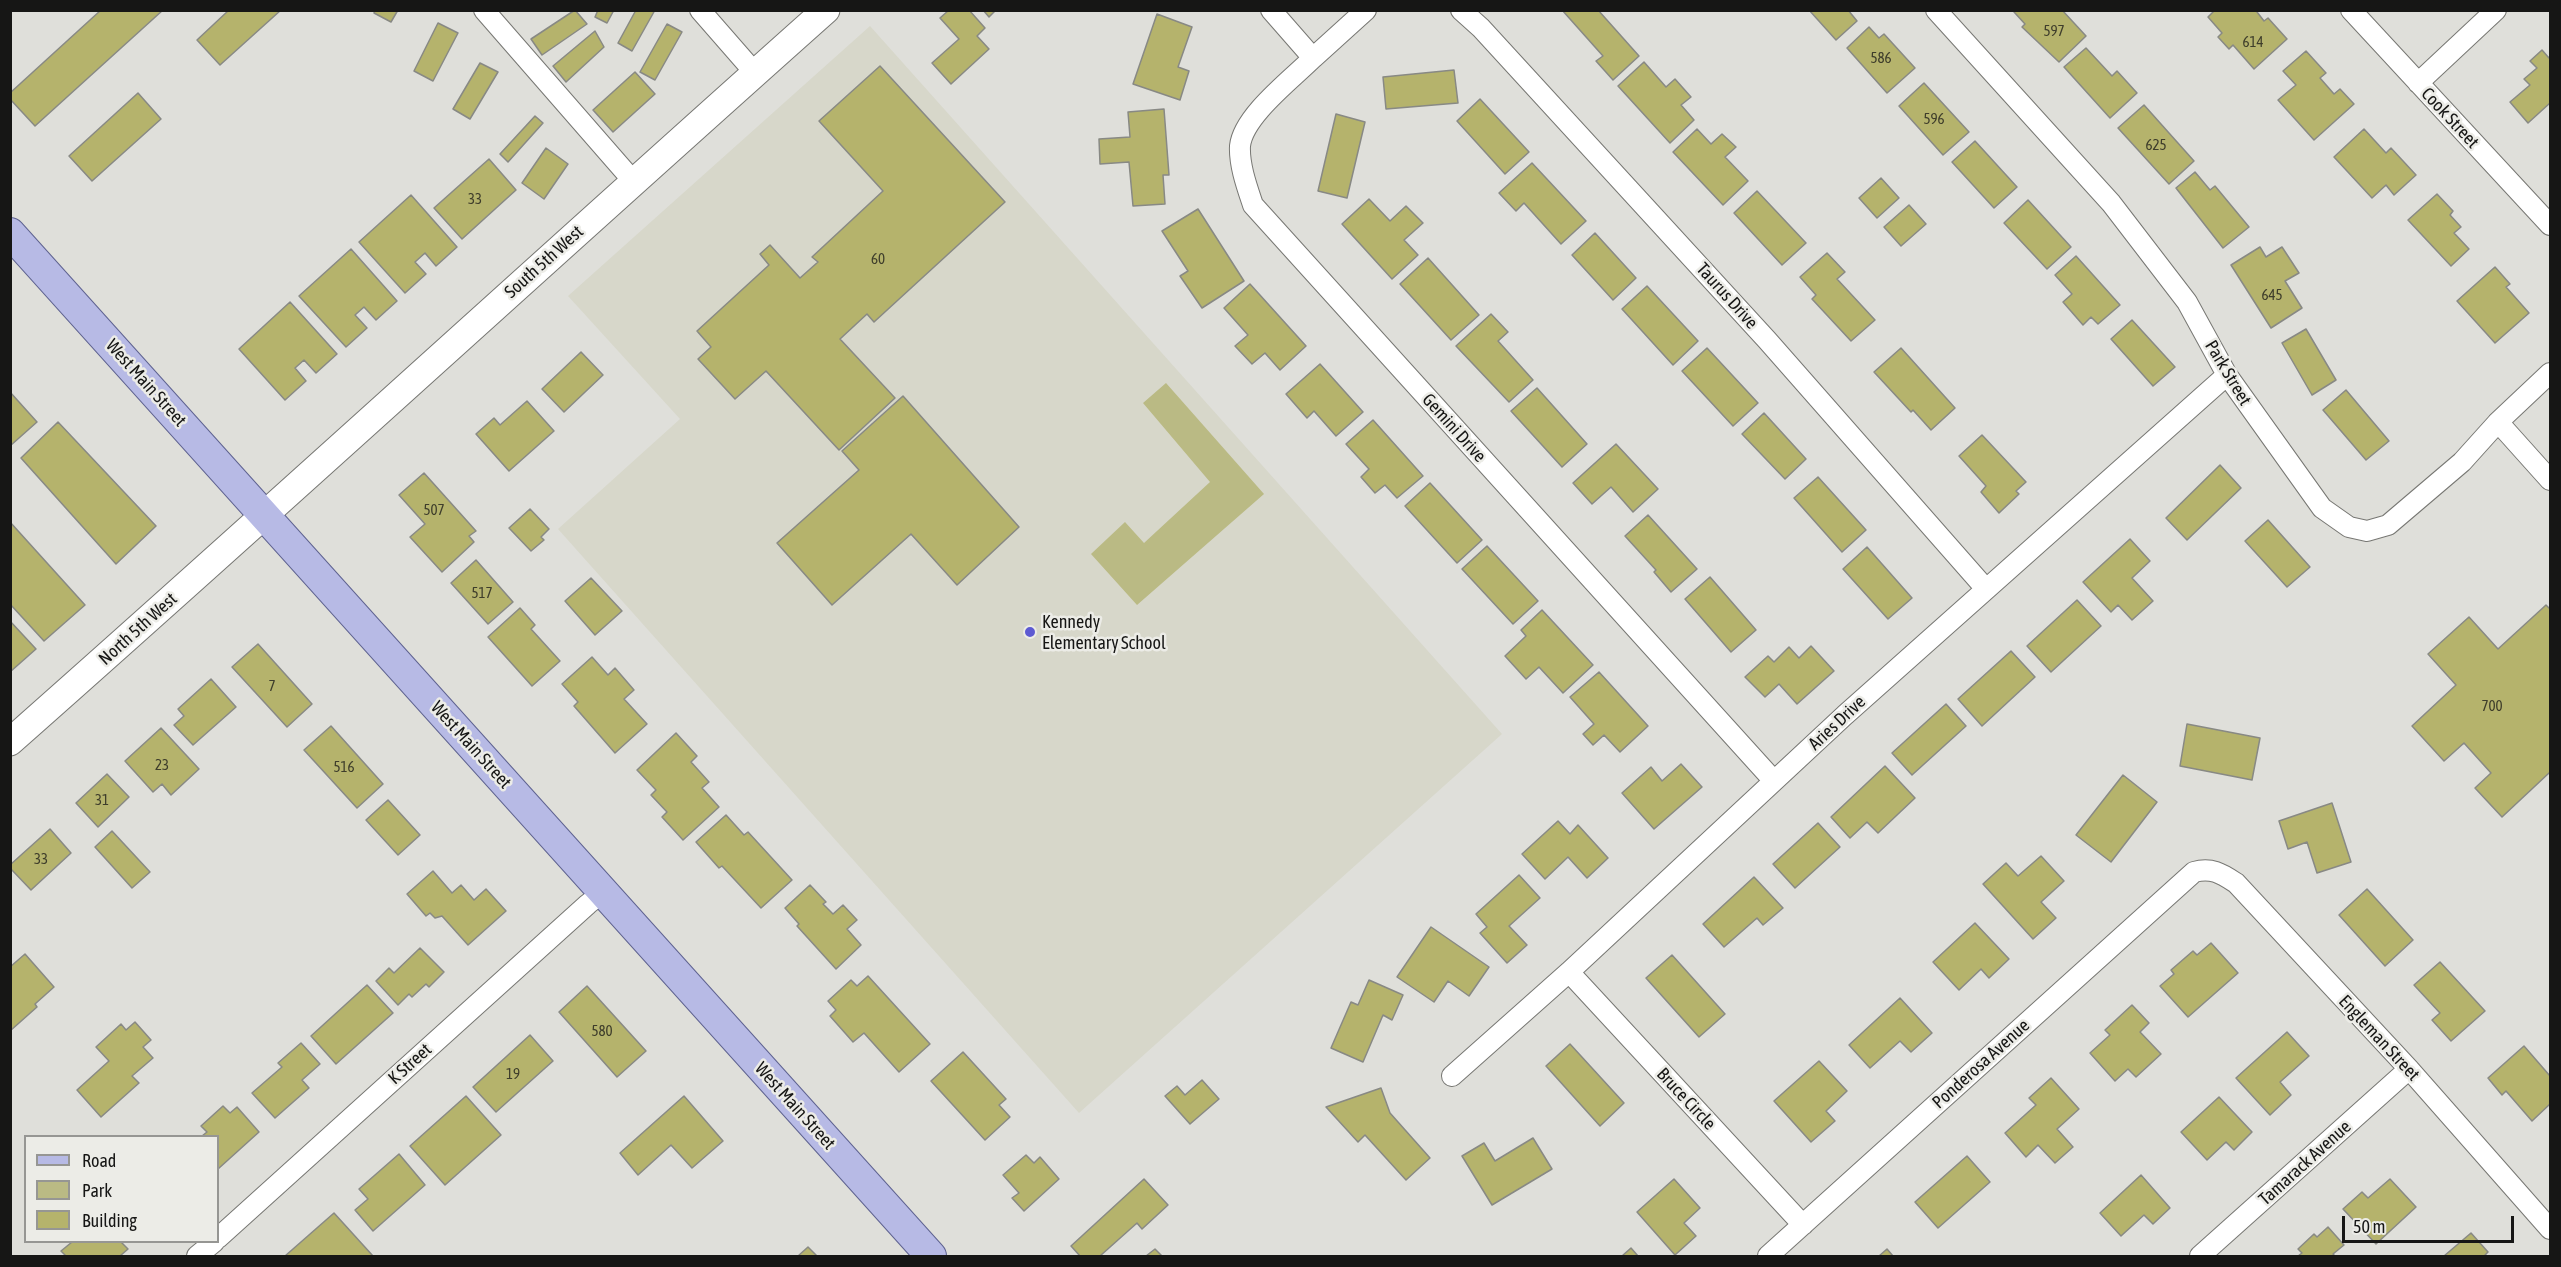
<!DOCTYPE html>
<style>
body{margin:0}
#map{position:relative;width:2561px;height:1267px;overflow:hidden;background:#dfdfda;font-family:"Asap Condensed",sans-serif}
canvas{display:block}
.frame{position:absolute;inset:0;border:12px solid #161615;pointer-events:none}
.legend{position:absolute;left:24px;top:1135px;width:195px;height:108px;box-sizing:border-box;background:#ecece7;border:2px solid #969693;margin:0;padding:8px 10px;list-style:none;font-size:18px;color:#161615}
.legend li{display:flex;align-items:center;gap:12px;height:30px}
.legend b{width:30px;border:2px solid #969693}
.scale{position:absolute;left:2342px;top:1216px;width:172px;height:27px;box-sizing:border-box;border:3px solid #161615;border-top:0;padding-left:8px;font-size:18px;line-height:21px;white-space:nowrap;color:#161615;-webkit-text-stroke:4px #ecece7;paint-order:stroke}
</style>
<div id="map">
<canvas width="2561" height="1267"></canvas>
<div class="frame"></div>
<ul class="legend">
<li><b style="height:8px;background:#b7bae5"></b>Road</li>
<li><b style="height:16px;background:#baba84"></b>Park</li>
<li><b style="height:16px;background:#b5b36c"></b>Building</li>
</ul>
<div class="scale">50 m</div>
</div>
<script>
const context = document.querySelector('canvas').getContext('2d');
context.lineJoin = 'round';
function fill(path, color) { context.fillStyle = color; context.fill(path, 'evenodd'); }
function trace(path, color, width, dash) { context.strokeStyle = color; context.lineWidth = width; context.lineCap = dash ? 'butt' : 'round'; context.setLineDash(dash || []); context.stroke(path); }
function write(font, color, halo, rows, align = 'center') {
  context.font = font + ' "Asap Condensed",sans-serif'; context.lineWidth = 5; context.setLineDash([]); context.textBaseline = 'middle'; context.strokeStyle = halo; context.fillStyle = color; for (const [text, x, y, turn = 0] of rows) {
    context.save(); context.translate(x, y); context.rotate((+turn || 0) * Math.PI / 180); context.textAlign = isNaN(turn) ? turn : align; if (halo) context.strokeText(text, 0, 0); context.fillText(text, 0, 0); context.restore();
  }
}
fill(new Path2D(`
 M870,26L1502,734L1079,1113L558,529L680,419L568,296Z`), '#d7d7ca');
fill(new Path2D(`
 M1166,383L1264,494L1137,605L1091,554L1125,522L1144,543L1210,482L1143,403Z`), '#baba84');
const building = new Path2D(`
 M101,10H163L35,126L10,99V93Z
 M229,10H281L220,65L197,40Z
 M375,10H398L391,22L374,13Z
 M575,10L587,24L542,55L531,39Z
 M598,10H614L607,23L595,17Z
 M636,10H655L632,51L618,43Z
 M949,10H969L985,28L977,36L989,49L951,84L932,63L959,39L940,18Z
 M983,10H996L989,17Z
 M1562,10H1598L1639,56L1613,80L1596,61L1603,56Z
 M1809,10H1848L1857,21L1836,40Z
 M2016,10H2062L2086,36L2059,62L2022,27L2025,24L2014,12Z
 M2215,10H2259L2257,12L2264,21L2268,18L2287,39L2254,69L2233,45L2229,49L2218,37L2222,33L2208,17Z
 M1157,14L1192,27L1178,67L1189,71L1180,100L1133,84Z
 M438,23L458,33L433,81L414,71Z
 M667,24L682,32L655,80L640,72Z
 M1869,27L1879,38L1884,34L1915,68L1887,93L1847,48Z
 M595,31L604,47L566,82L553,66Z
 M2086,48L2112,76L2117,71L2137,93L2110,118L2064,67Z
 M2542,50L2549,58L2550,56V103L2528,123L2510,102L2530,85L2524,79L2537,68L2530,61Z
 M2306,51L2326,73L2320,78L2334,94L2340,89L2354,104L2314,140L2278,100L2296,85L2283,71Z
 M1644,62L1666,87L1675,79L1691,97L1681,105L1694,120L1670,143L1618,86Z
 M480,63L498,72L470,119L453,109Z
 M880,66L1005,202L874,322L867,314L840,339L895,398L839,450L766,371L735,399L698,359L711,347L697,331L769,265L760,254L770,245L800,278L818,262L812,257L883,191L819,121Z
 M1454,70L1458,103L1386,109L1383,77Z
 M635,72L655,94L613,132L593,110Z
 M1924,83L1969,132L1943,155L1899,106Z
 M138,93L161,119L92,181L69,156Z
 M1480,99L1529,152L1505,174L1457,121Z
 M2144,105L2194,161L2169,184L2118,128Z
 M1164,109L1169,175H1163L1165,204L1133,206L1129,162L1100,164L1099,139L1130,137L1128,112Z
 M1336,114L1365,122L1347,198L1318,191Z
 M535,116L543,123L508,162L500,154Z
 M1697,129L1711,144L1722,134L1736,147L1725,157L1748,181L1723,205L1673,152Z
 M2364,129L2386,153L2391,148L2416,175L2394,195L2386,185L2372,198L2334,157Z
 M1975,141L2017,187L1994,208L1952,162Z
 M546,148L568,164L544,199L522,183Z
 M489,159L516,190L462,239L434,208Z
 M1532,163L1586,221L1561,244L1524,203L1516,211L1499,193Z
 M2195,172L2210,190L2215,186L2249,227L2223,248L2176,188Z
 M1881,178L1899,198L1877,218L1859,198Z
 M1757,191L1806,243L1782,265L1734,213Z
 M2437,194L2453,211L2450,215L2461,227L2454,233L2469,249L2451,266L2408,220Z
 M411,195L457,247L436,266L425,253L415,262L426,274L405,293L359,242Z
 M1369,199L1390,221L1406,206L1423,223L1404,240L1418,255L1392,279L1342,224Z
 M2028,200L2071,247L2047,269L2004,223Z
 M1909,205L1926,224L1901,246L1884,227Z
 M1198,209L1244,281L1202,308L1180,276L1188,271L1162,231Z
 M1595,233L1636,278L1613,300L1572,255Z
 M2260,247L2266,257L2282,247L2299,273L2285,281L2302,308L2271,328L2231,265Z
 M351,249L397,301L376,320L364,307L355,315L367,328L346,347L299,296Z
 M1827,253L1845,272L1837,279L1875,320L1851,341L1812,299L1816,295L1800,277Z
 M2076,256L2120,305L2098,324L2091,317L2083,325L2063,302L2072,294L2055,275Z
 M1428,258L1479,315L1451,340L1400,284Z
 M2495,267L2510,284L2506,287L2529,313L2495,343L2457,301Z
 M1250,284L1306,346L1280,370L1265,353L1252,364L1235,346L1248,335L1224,308Z
 M1647,286L1698,341L1673,365L1622,309Z
 M290,302L337,354L316,373L304,360L295,368L306,381L285,400L239,349Z
 M1491,314L1508,332L1498,341L1533,380L1509,402L1456,346Z
 M2132,320L2175,367L2153,386L2111,339Z
 M2306,329L2336,380L2312,395L2282,343Z
 M1707,348L1758,403L1733,426L1682,371Z
 M1901,348L1955,408L1931,430L1913,410L1911,412L1874,372Z
 M581,352L603,375L564,412L542,389Z
 M1320,364L1363,412L1336,436L1314,411L1307,418L1286,394Z
 M1537,388L1587,444L1562,467L1511,411Z
 M2346,390L2389,441L2366,460L2323,410Z
 M10,392L37,422L10,446Z
 M903,396L1019,527L957,585L911,534L832,605L777,543L859,470L842,451Z
 M527,401L554,431L509,471L476,434L494,418L500,425Z
 M1764,413L1806,459L1785,479L1742,434Z
 M1373,420L1423,476L1397,498L1385,485L1375,493L1361,477L1369,469L1346,444Z
 M58,422L156,526L116,564L21,458Z
 M1982,435L2026,482L2016,491L2019,494L1999,513L1981,492L1986,486L1959,456Z
 M1616,444L1658,489L1633,512L1611,487L1592,504L1573,483Z
 M2220,465L2241,488L2187,540L2166,518Z
 M424,473L476,531L469,536L474,542L442,572L410,537L425,524L399,495Z
 M1818,477L1866,530L1842,552L1794,498Z
 M1430,483L1482,540L1457,563L1405,506Z
 M530,509L549,529L541,537L544,540L531,551L509,528Z
 M1648,515L1697,569L1671,592L1654,572L1656,570L1625,536Z
 M2268,520L2310,567L2287,587L2245,541Z
 M10,522L85,605L44,641L10,604Z
 M2130,539L2150,561L2132,578L2153,601L2132,620L2118,605L2111,612L2083,582Z
 M1487,546L1538,601L1513,624L1462,569Z
 M1867,547L1912,598L1888,619L1843,569Z
 M476,560L513,602L488,624L451,583Z
 M1710,577L1756,630L1731,652L1685,599Z
 M591,578L622,611L595,635L565,601Z
 M2077,600L2101,626L2051,672L2027,646Z
 M2546,605L2550,609V775L2549,773L2502,817L2475,788L2491,773L2464,743L2444,761L2412,726L2456,685L2428,654L2469,617L2498,649Z
 M520,608L535,625L531,629L560,661L532,686L488,637Z
 M1542,610L1593,665L1563,693L1539,667L1526,679L1505,656L1526,636L1521,630Z
 M10,621L36,649L10,672Z
 M258,644L312,704L287,727L232,667Z
 M1811,646L1834,671L1797,704L1779,684L1765,697L1745,677L1768,656L1774,662L1789,647L1799,658Z
 M2011,651L2035,677L1982,726L1958,699Z
 M592,657L608,675L615,668L634,690L624,699L647,724L615,753L574,706L578,702L562,684Z
 M1599,672L1648,726L1620,752L1604,735L1593,745L1583,734L1594,724L1570,697Z
 M211,679L236,707L193,745L174,725L184,716L178,709Z
 M1946,704L1966,726L1912,775L1892,753Z
 M2187,724L2260,738L2252,780L2180,766Z
 M331,726L383,784L357,808L304,750Z
 M161,728L199,769L171,795L162,784L153,792L125,761Z
 M676,733L697,756L691,762L709,782L702,788L719,807L683,840L662,817L667,812L651,795L656,790L637,770Z
 M1681,764L1702,787L1654,829L1622,793L1651,767L1662,781Z
 M1885,766L1915,798L1878,833L1867,822L1850,838L1831,817Z
 M107,774L129,797L98,827L76,803Z
 M2123,775L2157,802L2111,862L2076,835Z
 M388,800L420,835L398,855L366,820Z
 M2332,803L2351,862L2317,873L2307,842L2288,849L2279,821Z
 M726,815L744,835L748,832L792,880L761,908L722,866L719,868L696,842Z
 M1558,821L1570,834L1578,825L1608,858L1587,878L1568,857L1545,879L1522,854Z
 M1818,823L1840,847L1795,888L1773,864Z
 M50,829L71,853L31,890L10,868V865Z
 M112,831L150,872L132,888L95,847Z
 M2041,856L2064,881L2041,902L2056,918L2033,939L1983,884L2006,863L2018,876Z
 M433,871L452,893L461,885L474,900L486,889L506,911L468,945L442,916L435,918L430,913L426,916L407,894Z
 M1519,875L1540,898L1509,926L1527,945L1507,963L1480,933L1487,927L1476,914Z
 M1754,877L1783,908L1763,925L1757,918L1724,947L1703,924Z
 M810,885L826,902L823,904L833,914L843,905L857,920L847,929L861,945L836,969L797,926L799,924L785,908Z
 M2367,889L2413,940L2385,966L2339,915Z
 M1975,923L2009,959L1989,978L1981,969L1959,990L1933,962Z
 M1431,927L1489,967L1469,996L1448,981L1434,1002L1397,977Z
 M2211,943L2238,973L2188,1017L2160,986L2174,974L2171,970L2193,951L2197,955Z
 M420,948L444,972L429,987L426,984L412,997L409,994L398,1005L376,981L389,968L394,973Z
 M25,954L54,987L35,1004L37,1007L10,1031V967Z
 M1672,955L1725,1014L1699,1037L1646,978Z
 M2440,962L2485,1011L2451,1041L2432,1020L2440,1013L2414,985Z
 M868,976L930,1044L899,1072L864,1033L853,1042L830,1016L836,1010L828,1001L851,980L857,986Z
 M1369,980L1403,995L1392,1020L1383,1015L1363,1062L1331,1048L1351,1002L1358,1005Z
 M367,985L393,1013L336,1064L311,1036Z
 M587,986L646,1051L617,1077L559,1012Z
 M1900,998L1932,1033L1911,1052L1900,1041L1870,1068L1849,1045Z
 M2132,1005L2149,1023L2140,1032L2161,1054L2136,1077L2128,1069L2115,1081L2090,1053L2110,1035L2105,1030Z
 M135,1022L151,1040L143,1047L153,1058L132,1076L139,1083L101,1117L77,1090L109,1061L96,1047L121,1024L126,1030Z
 M2287,1032L2309,1056L2280,1082L2291,1095L2270,1115L2236,1078Z
 M530,1035L553,1061L496,1112L473,1087Z
 M301,1043L320,1064L302,1080L309,1088L275,1118L252,1093L282,1067L278,1063Z
 M1570,1044L1624,1103L1600,1126L1546,1066Z
 M2524,1046L2550,1076V1104L2532,1121L2506,1091L2502,1095L2488,1078Z
 M963,1052L1006,1099L999,1105L1010,1117L985,1140L931,1081Z
 M1819,1061L1847,1091L1826,1111L1835,1121L1811,1142L1774,1101Z
 M2051,1078L2079,1109L2057,1129L2073,1147L2055,1163L2038,1145L2026,1157L2005,1133L2036,1105L2029,1098Z
 M1202,1080L1219,1099L1190,1124L1165,1096L1177,1086L1185,1095Z
 M1381,1088L1390,1113L1430,1158L1406,1180L1365,1135L1358,1142L1326,1107Z
 M466,1096L501,1135L445,1185L410,1146Z
 M684,1096L723,1141L692,1168L671,1145L638,1175L620,1153Z
 M2219,1097L2252,1132L2234,1150L2226,1142L2207,1160L2181,1132Z
 M223,1106L230,1113L237,1107L259,1132L218,1169V1136H202L207,1132L201,1126Z
 M1533,1138L1552,1169L1492,1205L1462,1156L1484,1143L1495,1161Z
 M399,1154L425,1185L373,1231L355,1210L368,1199L359,1189Z
 M1026,1155L1034,1163L1040,1157L1059,1179L1024,1211L1012,1198L1019,1193L1003,1175Z
 M1967,1156L1990,1182L1938,1228L1915,1202Z
 M2141,1175L2170,1208L2153,1224L2144,1215L2121,1236L2100,1213Z
 M1144,1179L1168,1205L1142,1229L1137,1223L1100,1256H1080L1071,1246Z
 M1674,1179L1700,1208L1684,1223L1696,1236L1675,1255L1637,1212Z
 M2390,1179L2416,1207L2376,1244L2343,1209L2362,1192L2368,1198Z
 M334,1213L373,1256H285Z
 M2328,1227L2344,1245L2333,1254L2335,1256H2298L2302,1253L2298,1249L2314,1234L2317,1237Z
 M2471,1233L2488,1252L2485,1255L2487,1256H2444Z
 M72,1242H121L128,1249L120,1256H66L61,1251Z
 M808,1247L817,1256H798Z
 M1631,1248L1638,1256H1622Z
 M1155,1249L1162,1256H1146Z
 M1887,1249L1893,1256H1879Z`);
fill(building, '#b5b36c');
trace(building, '#888984', 1.5);
const street = new Path2D(`
 M484,10L634,182
 M700,10L755,73
 M1271,10L1313,58L1366,10
 M1461,10L1481,28L1767,340L1986,589
 M1936,10L2111,203L2187,302L2227,375L2322,508L2349,527L2367,531L2388,525L2462,462L2498,422L2550,373
 M2351,10L2550,225
 M1313,58C1292,79 1243,116 1240,146C1239,165 1247,187 1253,205L1774,781
 M2418,83L2496,10
 M2498,422L2550,480
 M1569,972L1803,1225
 M1452,1076L1569,972L1845,715L2227,375
 M218,1238L588,904L603,892
 M197,1256L214,1242
 M1768,1256L2194,872C2212,867 2222,874 2236,883L2409,1069L2550,1229
 M2200,1256L2409,1069`);
const secondary = new Path2D(`
 M10,742C284,500 553,253 826,10`);
const primary = new Path2D(`
 M10,233L931,1256`);
trace(street, '#777773', 22);
trace(secondary, '#777773', 29);
trace(primary, '#5f6390', 32);
trace(street, '#fff', 20);
trace(secondary, '#fff', 27);
trace(primary, '#b7bae5', 30);
for (const [x, y, r, color] of [
 [1030,632,6,"#5d5ad2"]
]) { const dot = new Path2D(); dot.arc(x, y, r, 0, 2 * Math.PI); context.fillStyle = color; context.fill(dot); trace(dot, '#ecece7', 2); }
write('15px', '#3e3d2b', null, [
 ["597",2054,31],
 ["614",2253,42],
 ["586",1881,58],
 ["596",1934,119],
 ["625",2156,145],
 ["33",475,199],
 ["60",878,259],
 ["645",2272,295],
 ["507",434,510],
 ["517",482,593],
 ["7",272,686],
 ["700",2492,706],
 ["23",162,765],
 ["516",344,767],
 ["31",102,800],
 ["33",41,859],
 ["580",602,1031],
 ["19",513,1074]
]);
write('18px', '#161615', '#ecece7', [
 ["Cook Street",2450,118,47],
 ["South 5th West",544,262,-42],
 ["Taurus Drive",1727,296,48],
 ["Park Street",2228,373,59],
 ["West Main Street",146,383,48],
 ["Gemini Drive",1454,428,48],
 ["North 5th West",138,629,-42],
 ["Aries Drive",1837,723,-43],
 ["West Main Street",471,745,48],
 ["Engleman Street",2379,1038,47],
 ["K Street",410,1064,-42],
 ["Ponderosa Avenue",1981,1064,-42],
 ["Bruce Circle",1686,1099,47],
 ["West Main Street",795,1106,48],
 ["Tamarack Avenue",2305,1163,-42]
]);
write('18px', '#161615', '#ecece7', [
 ["Kennedy",1042,622],
 ["Elementary School",1042,643]
], 'left');
</script>
